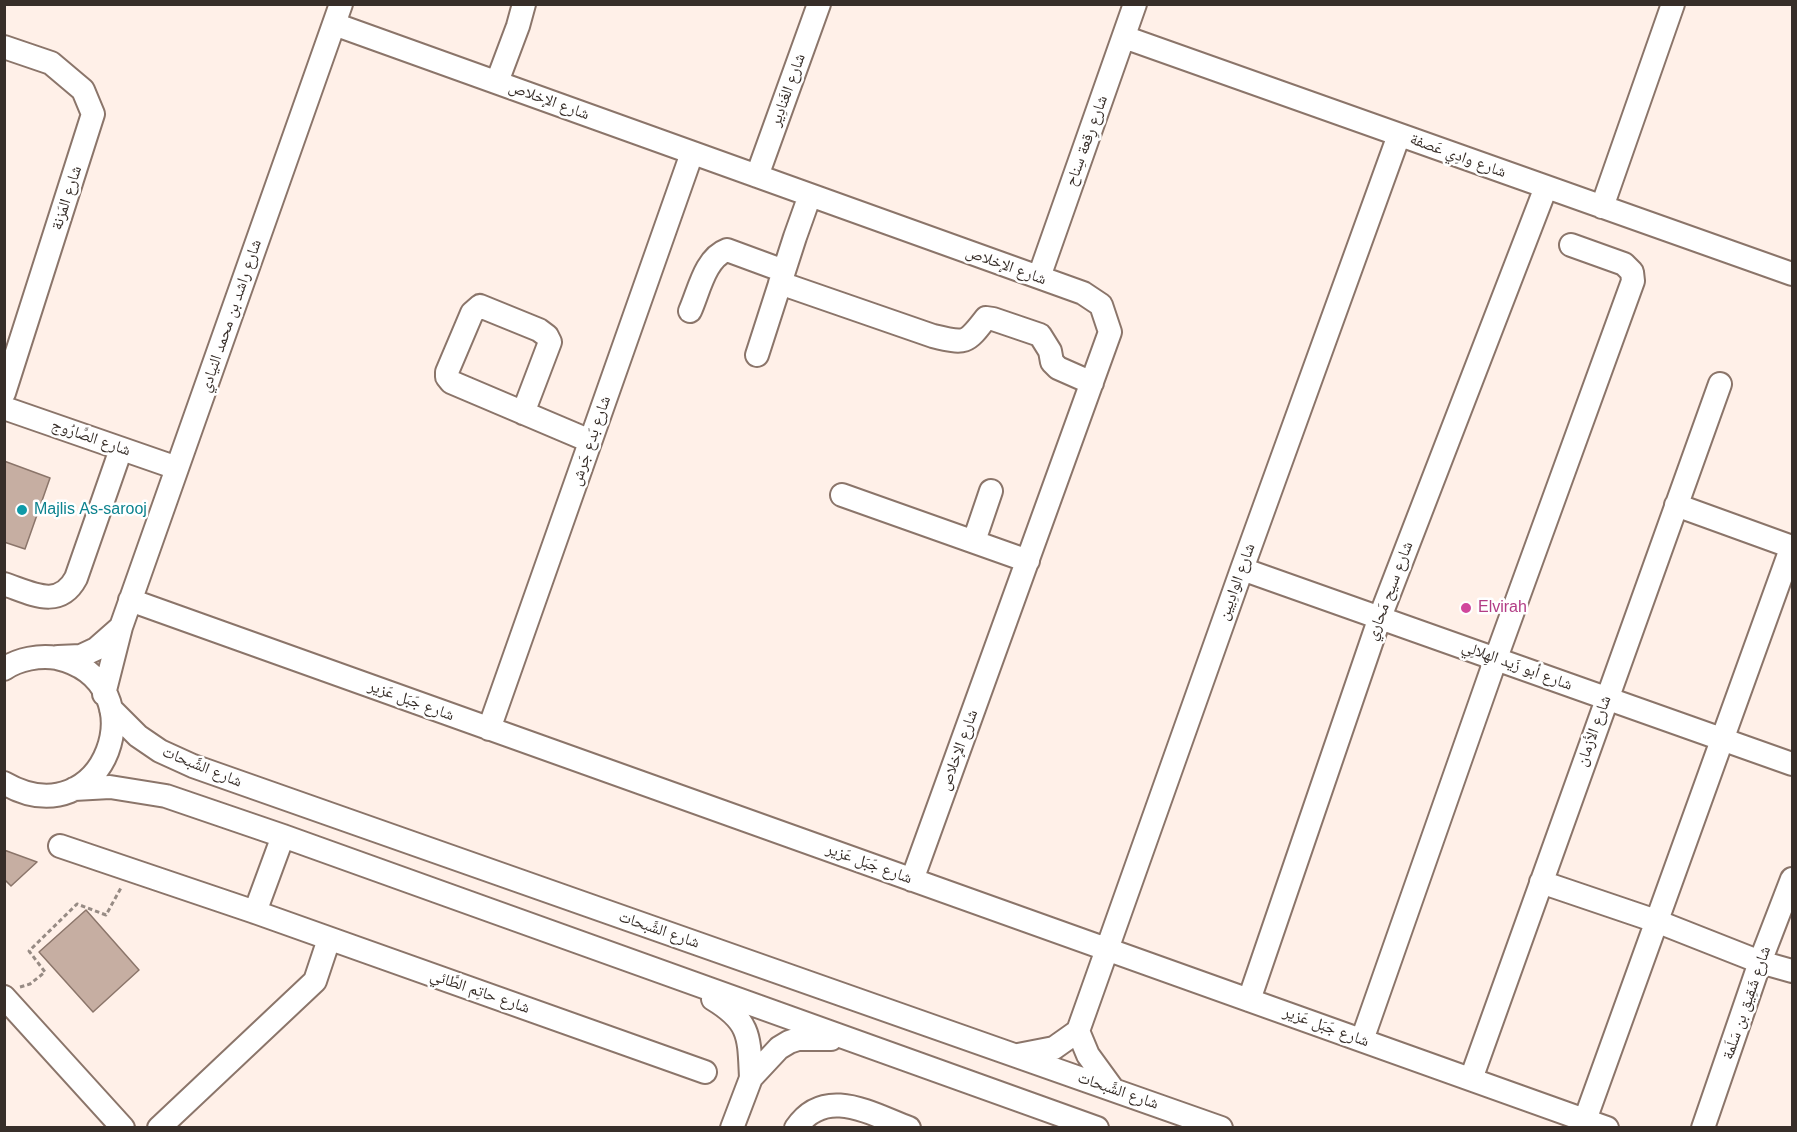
<!DOCTYPE html>
<meta charset="utf-8">
<style>
body{margin:0}
#map{position:relative;width:1797px;height:1132px;overflow:hidden;background:#fff0e8;font-family:Helvetica,sans-serif}
canvas{display:block}
.frame{position:absolute;inset:0;border:6px solid #372e29;pointer-events:none}
</style>
<div id="map">
<canvas width="1797" height="1132"></canvas>
<div class="frame"></div>
</div>
<script>
const context = document.querySelector('canvas').getContext('2d');
context.lineJoin = 'round';
function fill(path, color) { context.fillStyle = color; context.fill(path, 'evenodd'); }
function trace(path, color, width, dash) { context.strokeStyle = color; context.lineWidth = width; context.lineCap = dash ? 'butt' : 'round'; context.setLineDash(dash || []); context.stroke(path); }
function write(font, color, halo, rows, align = 'center') {
  context.font = font + ' Helvetica,"Noto Naskh Arabic",sans-serif'; context.lineWidth = 5; context.setLineDash([]); context.textBaseline = 'middle'; context.strokeStyle = halo; context.fillStyle = color; for (const [text, x, y, turn = 0] of rows) {
    context.save(); context.translate(x, y); context.rotate((+turn || 0) * Math.PI / 180); context.textAlign = isNaN(turn) ? turn : align; if (halo) context.strokeText(text, 0, 0); context.fillText(text, 0, 0); context.restore();
  }
}
const building = new Path2D(`
 M4,461L50,478L25,549L4,542Z
 M4,850L37,862L11,886L4,879Z
 M86,910L139,970L93,1012L39,952Z`);
fill(building, '#c6aea2');
trace(building, '#8b756a', 1.5);
const minor = new Path2D(`
 M334,24L1083,293L1101,305L1110,332L912,880
 M1124,37L1792,274
 M4,47L51,63L83,90L93,114L4,393
 M497,82L518,26L524,4
 M757,176L819,4
 M1602,207L1673,4
 M1039,277L1135,4
 M780,283L933,336C966,344 966,344 986,318L993,319L1040,335L1050,351L1052,362L1058,368L1092,383
 M690,311C699,291 705,258 727,250L784,271
 M757,355L795,237L810,195
 M4,408L177,468
 M523,413L550,342L547,336L539,330L480,306L472,313L447,372V377L451,382L590,441
 M842,495L1028,561
 M1676,505L1792,547
 M974,541L991,491
 M1242,569L1792,764
 M4,584C31,593 59,610 76,578L121,449
 M130,600L1607,1128
 M58,657L81,656L96,649L121,627
 M4,669C18,659 40,655 57,658C161,682 105,841 4,783
 M104,694L121,627L341,4
 M111,709L138,736L160,751L193,766L1221,1128
 M489,729L692,153
 M74,789L110,787L166,796L283,836L1097,1128
 M60,846L255,912L705,1072
 M1541,882L1656,921L1760,962L1792,971
 M255,912L283,836
 M4,997L123,1128
 M713,999C751,1022 749,1037 751,1078
 M1249,1000L1380,617L1546,187
 M1078,1031L1088,1055L1112,1088
 M1362,1040L1496,658L1633,281L1632,272L1624,264L1571,245
 M1018,1055L1054,1048L1078,1031L1242,569L1399,135
 M1471,1079L1720,384
 M1585,1120L1792,546
 M159,1128L315,981L329,939
 M732,1128L751,1078L779,1048L789,1042L798,1039H831
 M796,1128C825,1085 871,1114 909,1128
 M1703,1128L1760,962L1792,879`);
trace(minor, '#8b756a', 26);
trace(new Path2D(`
 M20,987L30,984L45,972L29,951L77,904L106,915L122,886`), '#978b84', 3, [4.5, 3]);
trace(minor, '#fff', 22);
for (const [x, y, r, color] of [
 [22,510,6,"#0f9aa8"],
 [1466,608,6,"#d1479c"]
]) { const dot = new Path2D(); dot.arc(x, y, r, 0, 2 * Math.PI); context.fillStyle = color; context.fill(dot); trace(dot, '#fff', 2); }
write('16px', '#372e29', '#fff', [
 ["شارع الغَنادِير",788,90,-70],
 ["شارع الإخلاص",549,101,20],
 ["شارع رِقعة سِناح",1087,141,-70],
 ["شارع وادِي عَصفة",1458,156,20],
 ["شارع المَزنة",67,198,-72],
 ["شارع الإخلاص",1006,266,20],
 ["شارع راشد بن محمد النيادي",231,316,-71],
 ["شارع الصَّارُوج",91,438,19],
 ["شارع بَدع جَرش",591,441,-71],
 ["شارع الوادِيين",1237,582,-70],
 ["شارع سيح مَحاري",1390,591,-69],
 ["شارع أبو زَيد الهِلالِي",1517,666,20],
 ["شارع جَبَل عَزير",411,701,20],
 ["شارع الأزمان",1594,731,-70],
 ["شارع الإخلاص",959,750,-70],
 ["شارع الشَّبحات",202,767,22],
 ["شارع جَبَل عَزير",869,864,20],
 ["شارع الشَّبحات",659,930,19],
 ["شارع حاتِم الطَّائي",480,992,19],
 ["شارع شَقِيق بن سَلَمة",1747,1003,-71],
 ["شارع جَبَل عَزير",1326,1027,20],
 ["شارع الشَّبحات",1118,1091,19]
]);
write('16px', '#0d838f', '#fff', [
 ["Majlis As-sarooj",34,510]
], 'left');
write('16px', '#b23c85', '#fff', [
 ["Elvirah",1478,608]
], 'left');
</script>
